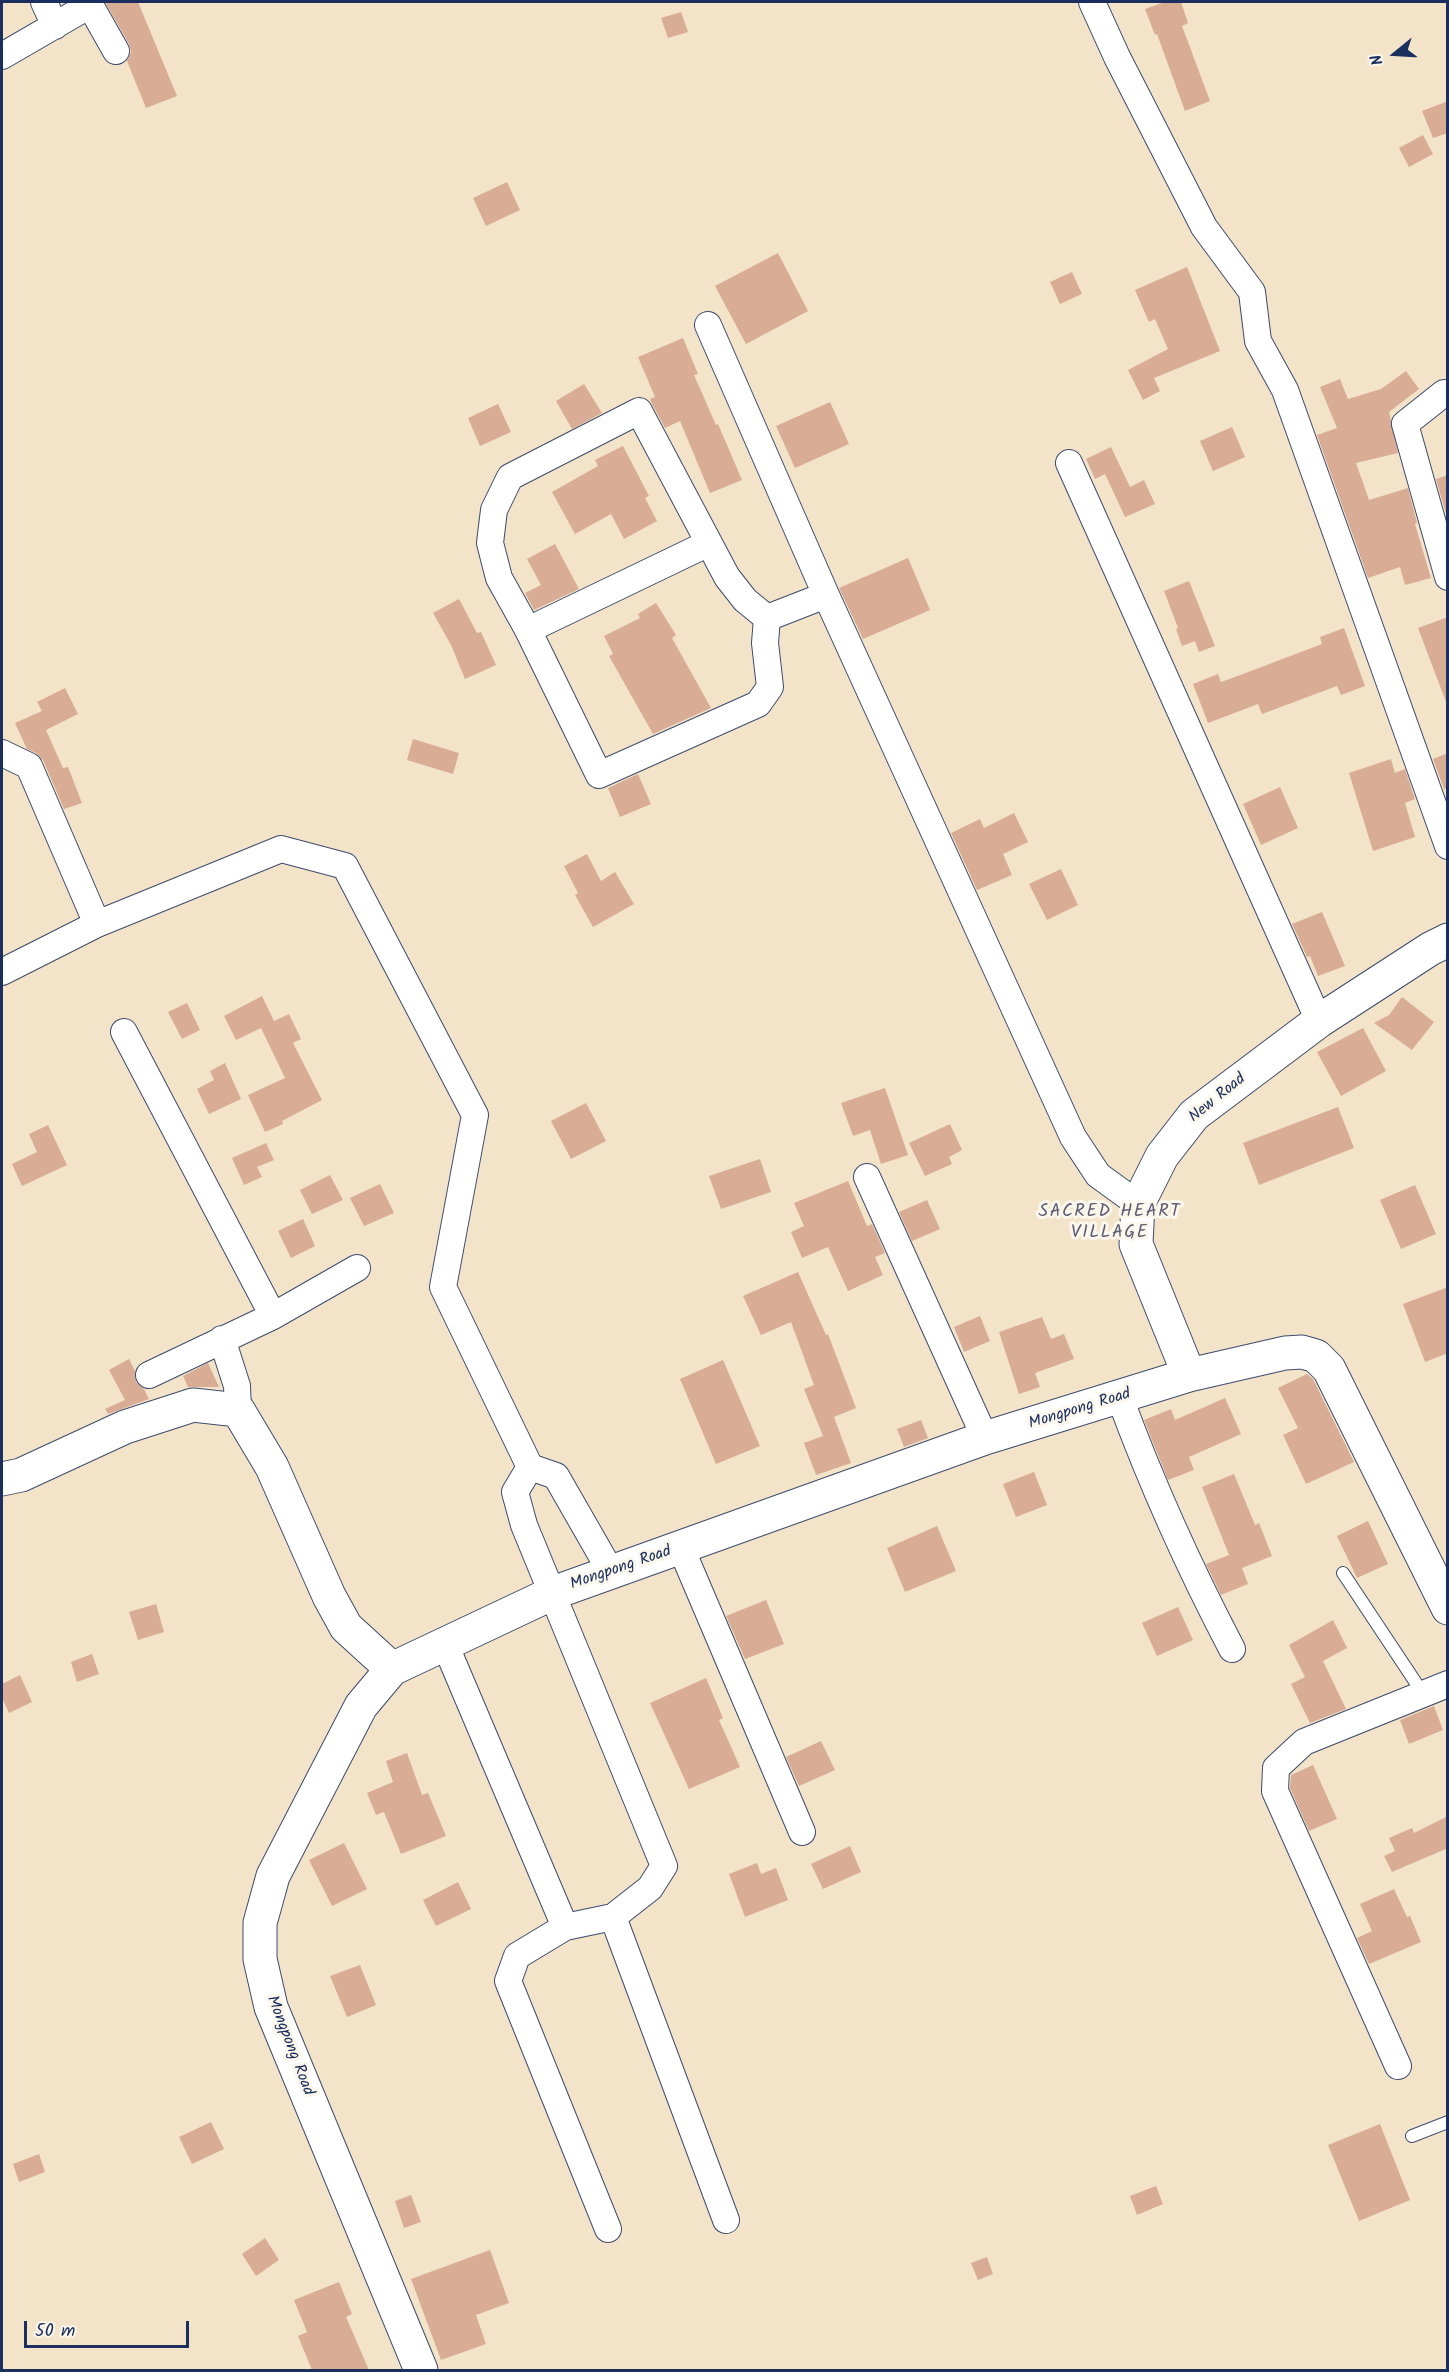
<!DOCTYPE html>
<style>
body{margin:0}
#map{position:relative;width:1449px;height:2372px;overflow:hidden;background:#f3e4c9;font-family:Kalam,sans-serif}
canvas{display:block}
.frame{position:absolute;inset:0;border:3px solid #1b2f5e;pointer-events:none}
.north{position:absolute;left:1365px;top:24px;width:60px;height:60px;-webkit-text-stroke:4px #fbf7ec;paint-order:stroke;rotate:252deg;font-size:16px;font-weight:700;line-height:24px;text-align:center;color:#1b2f5e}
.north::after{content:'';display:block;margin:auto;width:21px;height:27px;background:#1b2f5e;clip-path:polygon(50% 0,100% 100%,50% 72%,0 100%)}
.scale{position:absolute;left:24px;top:2321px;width:165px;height:27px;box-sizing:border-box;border:3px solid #1b2f5e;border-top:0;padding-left:8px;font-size:18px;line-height:21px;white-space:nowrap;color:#1b2f5e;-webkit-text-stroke:4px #fbf7ec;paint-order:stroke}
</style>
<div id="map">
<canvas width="1449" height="2372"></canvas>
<div class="frame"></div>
<div class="north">N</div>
<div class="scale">50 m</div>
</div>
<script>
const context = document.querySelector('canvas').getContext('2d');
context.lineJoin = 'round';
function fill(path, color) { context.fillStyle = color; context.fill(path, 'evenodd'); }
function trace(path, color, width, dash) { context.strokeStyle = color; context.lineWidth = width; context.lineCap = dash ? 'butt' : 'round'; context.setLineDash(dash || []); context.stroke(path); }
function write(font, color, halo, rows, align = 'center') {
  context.font = font + ' Kalam,sans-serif'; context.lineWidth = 6; context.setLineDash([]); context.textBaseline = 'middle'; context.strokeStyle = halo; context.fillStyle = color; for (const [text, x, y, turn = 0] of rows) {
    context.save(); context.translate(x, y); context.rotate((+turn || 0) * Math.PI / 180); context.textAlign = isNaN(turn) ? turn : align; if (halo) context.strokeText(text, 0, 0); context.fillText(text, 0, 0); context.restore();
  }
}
fill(new Path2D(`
 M105,2H138L177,96L146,108L127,61L131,52L129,44Z
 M1165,2H1181L1188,23L1182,26L1210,101L1185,111L1157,34L1155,35L1145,9Z
 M681,12L688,32L668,38L661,18Z
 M1448,101V133L1433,138L1422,111Z
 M1423,135L1433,154L1409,167L1399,148Z
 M507,182L520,210L486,226L473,198Z
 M778,253L808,311L746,344L715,286Z
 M1187,267L1220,351L1154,378L1160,391L1143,400L1128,370L1168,349L1155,319L1149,322L1135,290Z
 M1072,272L1082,294L1060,304L1050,282Z
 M683,338L698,374L694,375L716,425L718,424L742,480L710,493L680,421L665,428L652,404L650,399L655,397L638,357Z
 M1406,371L1419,389L1389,412L1398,453L1356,463L1369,500L1408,488L1417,523L1415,524L1431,578L1405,585L1400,567L1368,578L1317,435L1337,428L1320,387L1340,379L1348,399L1381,389Z
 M584,384L602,413L572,429L556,401Z
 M830,402L849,444L795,468L776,426Z
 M498,404L511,432L480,446L468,418Z
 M1232,427L1245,457L1213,471L1200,441Z
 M623,446L649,496L645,498L657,521L624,539L611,514L575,534L552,492L598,466L595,460Z
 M1111,447L1130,487L1144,480L1155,504L1125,517L1105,474L1095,479L1086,459Z
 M1448,475V514H1446L1436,479Z
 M555,544L579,589L534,610L525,593L541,585L527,559Z
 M908,558L930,610L863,639L839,588Z
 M1189,581L1215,646L1199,652L1195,641L1182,646L1176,629L1178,628L1164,591Z
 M459,599L477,633L481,632L496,665L465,679L451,645L433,613Z
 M656,603L676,635L672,638L711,708L653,734L609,656L613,654L604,636L640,618L638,614Z
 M1448,617V701L1446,702L1418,628Z
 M1344,628L1365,686L1341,695L1337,686L1262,714L1258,704L1208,723L1193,684L1218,674L1221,682L1235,677L1322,644L1320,637Z
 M65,688L78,714L46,730L63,768L68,767L82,803L64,809L43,760L36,753L27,749L15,723L42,711L37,702Z
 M413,739L459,753L453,774L407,760Z
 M1448,753V788L1444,789L1433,759Z
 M1391,759L1395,773L1405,769L1415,799L1405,803L1415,837L1373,851L1349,773Z
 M638,774L651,804L620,817L608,788Z
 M1280,787L1298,828L1261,845L1243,804Z
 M1014,813L1028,842L1003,854L1012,875L977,890L951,833L980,819L984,828Z
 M587,854L601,881L615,872L634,904L593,927L575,895L578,893L564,866Z
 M1061,869L1078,905L1047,920L1029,884Z
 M1322,912L1345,966L1318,976L1310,956L1307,957L1292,924Z
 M262,996L274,1021L289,1014L301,1039L293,1043L322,1100L282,1121L283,1124L265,1132L248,1095L285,1078L261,1028L236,1040L224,1016Z
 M1402,997L1434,1022L1412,1050L1374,1023L1389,1015Z
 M187,1003L200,1030L182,1039L168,1012Z
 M1363,1028L1386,1071L1341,1096L1317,1052Z
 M225,1063L241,1099L209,1114L197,1089L214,1080L210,1071Z
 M885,1088L908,1155L881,1164L870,1130L853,1136L841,1103Z
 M586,1103L606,1141L571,1159L551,1121Z
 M1338,1107L1354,1148L1259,1185L1243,1143Z
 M950,1124L962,1150L949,1157L952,1164L925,1176L909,1143Z
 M48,1125L67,1165L22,1186L12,1164L37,1152L29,1134Z
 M266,1143L274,1160L257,1167L262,1177L244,1185L232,1158Z
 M760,1159L771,1192L721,1209L709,1176Z
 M330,1175L343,1200L312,1214L300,1190Z
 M848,1181L867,1226L872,1224L885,1253L875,1257L883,1275L848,1291L828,1247L802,1258L791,1232L804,1226L794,1203Z
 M380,1184L394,1213L364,1226L350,1198Z
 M1415,1185L1436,1234L1401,1249L1380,1200Z
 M927,1200L940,1229L912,1241L899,1212Z
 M303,1219L315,1246L291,1258L278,1231Z
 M798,1272L826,1335L828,1334L856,1408L834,1417L851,1463L816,1475L804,1443L823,1436L804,1389L814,1385L791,1322L761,1335L743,1296Z
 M1448,1287V1353L1425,1362L1403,1304Z
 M980,1316L990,1341L964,1352L954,1327Z
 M1042,1317L1051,1339L1064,1334L1074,1359L1035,1373L1040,1387L1019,1394L999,1332Z
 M129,1359L135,1371L136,1382L144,1389L149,1399L108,1414L105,1409L125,1400L109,1370Z
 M723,1360L760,1446L716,1464L680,1379Z
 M208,1363L219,1387H188L183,1376Z
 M1307,1374L1313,1379L1354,1462L1306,1484L1283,1435L1298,1428L1278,1388Z
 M1225,1398L1241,1434L1189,1457L1194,1470L1168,1480L1144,1420L1171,1409L1175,1420Z
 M921,1420L928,1438L904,1447L897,1429Z
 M1034,1472L1047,1505L1016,1517L1003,1484Z
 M1234,1474L1255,1525L1259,1523L1272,1556L1242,1568L1248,1584L1221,1595L1206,1564L1229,1555L1202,1487Z
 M1368,1521L1388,1564L1357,1578L1337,1536Z
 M937,1526L956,1571L905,1592L887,1548Z
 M766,1600L784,1644L745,1659L726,1616Z
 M156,1604L164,1632L138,1640L129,1612Z
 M1178,1607L1193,1640L1157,1656L1142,1623Z
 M1333,1620L1347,1648L1323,1661L1346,1709L1310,1723L1291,1684L1305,1677L1289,1645Z
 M92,1654L99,1674L77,1682L71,1662Z
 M20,1675L32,1702L9,1713L2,1698V1684Z
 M706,1678L723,1718L719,1720L740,1767L689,1789L650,1703Z
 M1434,1706L1443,1730L1409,1744L1400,1720Z
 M821,1741L835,1770L799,1786L786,1757Z
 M407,1753L422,1795L428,1793L446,1836L401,1854L384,1812L376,1815L367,1793L393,1782L386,1761Z
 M1313,1765L1337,1819L1309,1831L1290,1788L1291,1775Z
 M1448,1816V1848L1392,1872L1384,1856L1395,1851L1389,1838L1412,1828L1414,1833Z
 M344,1843L367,1889L332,1906L309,1860Z
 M850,1846L861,1872L823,1889L811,1864Z
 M757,1863L761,1874L776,1868L788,1900L745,1917L729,1874Z
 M458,1882L471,1909L436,1926L423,1900Z
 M1394,1889L1407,1917L1410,1916L1421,1942L1369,1964L1357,1938L1372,1931L1360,1904Z
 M360,1965L376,2005L347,2017L330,1976Z
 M211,2122L224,2149L192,2164L179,2137Z
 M1380,2124L1410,2200L1359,2221L1328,2145Z
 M39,2154L45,2172L19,2182L13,2164Z
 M1156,2186L1163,2204L1137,2215L1130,2196Z
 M411,2195L421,2222L404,2228L395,2201Z
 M265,2238L279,2260L256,2276L242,2254Z
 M490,2250L509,2303L476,2315L486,2344L441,2360L411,2279Z
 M987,2257L993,2274L978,2280L971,2263Z
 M339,2282L352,2314L346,2317L369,2370H312L298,2336L307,2332L294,2300Z`), '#d8ac95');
const lane = new Path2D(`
 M1343,1573L1422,1692
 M1412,2136L1448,2122`);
const street = new Path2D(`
 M44,2L55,26
 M1092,2L1117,57L1204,227L1252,292L1258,341L1285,390L1448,846
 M2,56L90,5L116,51
 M708,325L826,595L1073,1137L1098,1175L1138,1204
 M1448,393H1444L1405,424L1448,577
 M1069,463L1319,1021
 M767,618L765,643L770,687L758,704L599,775L528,630L499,578L490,543L494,510L510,477L639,411L727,577L745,600L767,618L826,595
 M528,630L709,543
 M2,753L29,766L97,924
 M2,972L97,924L281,849L345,866L475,1115L443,1287L530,1467
 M124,1032L273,1316
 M867,1177L985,1438
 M222,1339L237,1386L238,1410
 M149,1375L273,1316L357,1268
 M1120,1398C1152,1485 1189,1567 1232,1649
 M681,1548L802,1832
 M611,1572L556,1476L530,1467L515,1492L524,1525L664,1866L650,1888L613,1917L726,2220
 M445,1644L565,1927L613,1917
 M565,1927L517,1956L508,1981L608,2229
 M1398,2066L1275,1791L1276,1768L1304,1742L1448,1684`);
const secondary = new Path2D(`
 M1189,1375L1136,1244L1138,1204L1162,1156L1194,1115L1319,1021L1430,949L1448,940
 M2,1479L21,1475L125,1427L193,1405L238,1410L272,1467L329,1596L346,1627L392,1669
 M421,2370L271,2007L260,1959V1923L273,1876L361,1706L392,1669L553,1593L985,1438L1189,1375L1285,1353L1302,1352L1316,1356L1329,1369L1448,1608`);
trace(lane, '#3b4a6e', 14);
trace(street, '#3b4a6e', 28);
trace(secondary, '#3b4a6e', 35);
trace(lane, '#fff', 12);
trace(street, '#fff', 26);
trace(secondary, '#fff', 33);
write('16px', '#1b2f5e', '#fbf7ec', [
 ["New Road",1218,1099,-39],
 ["Mongpong Road",1080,1410,-17],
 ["Mongpong Road",621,1569,-19],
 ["Mongpong Road",289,2046,69]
]);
context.letterSpacing = '1.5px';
write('18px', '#5d5b71', '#fbf7ec', [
 ["SACRED HEART",1110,1213],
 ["VILLAGE",1110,1234]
]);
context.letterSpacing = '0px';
</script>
